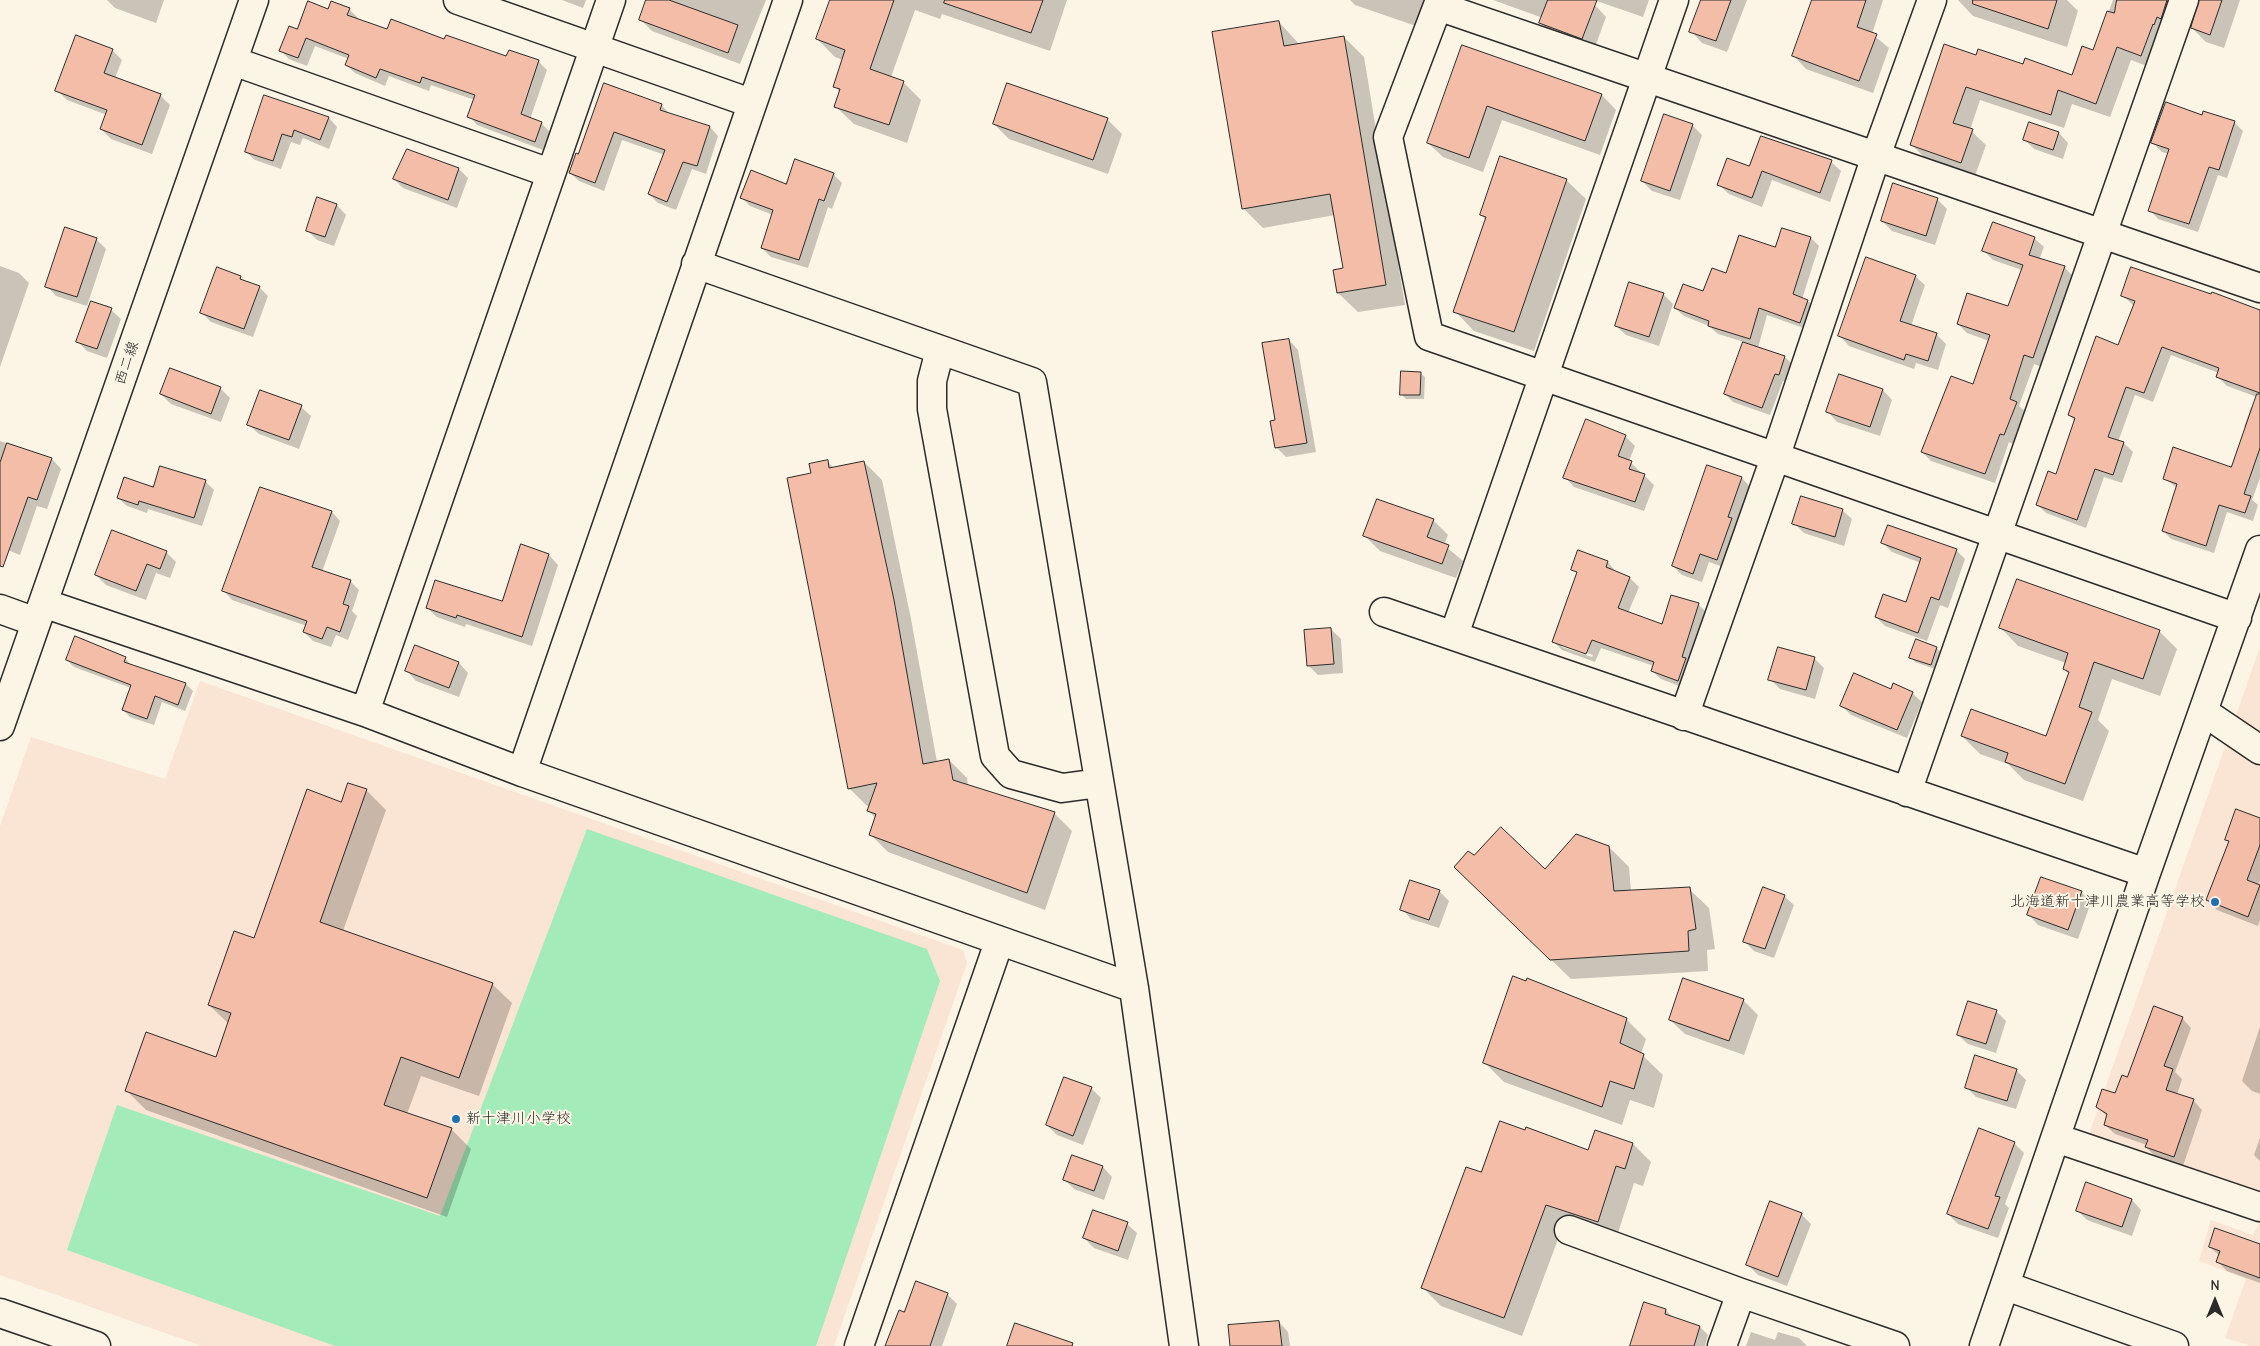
<!DOCTYPE html>
<meta charset="utf-8">
<style>
body{margin:0}
#map{position:relative;width:2260px;height:1346px;overflow:hidden;background:#fcf5e5;font-family:"Comic Neue",sans-serif}
canvas{display:block}
.north{position:absolute;left:2190px;top:1276px;width:50px;height:50px;-webkit-text-stroke:4px #fcf5e5;paint-order:stroke;rotate:0deg;font-size:14px;font-weight:700;line-height:20px;text-align:center;color:#2b2b2b}
.north::after{content:'';display:block;margin:auto;width:18px;height:22px;background:#2b2b2b;clip-path:polygon(50% 0,100% 100%,50% 72%,0 100%)}
</style>
<div id="map">
<canvas width="2260" height="1346"></canvas>
<div class="north">N</div>
</div>
<script>
const context = document.querySelector('canvas').getContext('2d');
context.lineJoin = 'round';
function fill(path, color) { context.fillStyle = color; context.fill(path, 'evenodd'); }
function trace(path, color, width, dash) { context.strokeStyle = color; context.lineWidth = width; context.lineCap = dash ? 'butt' : 'round'; context.setLineDash(dash || []); context.stroke(path); }
function write(font, color, halo, rows, align = 'center') {
  context.font = font + ' "Comic Neue","Klee One",sans-serif'; context.lineWidth = 4; context.setLineDash([]); context.textBaseline = 'middle'; context.strokeStyle = halo; context.fillStyle = color; for (const [text, x, y, turn = 0] of rows) {
    context.save(); context.translate(x, y); context.rotate((+turn || 0) * Math.PI / 180); context.textAlign = isNaN(turn) ? turn : align; if (halo) context.strokeText(text, 0, 0); context.fillText(text, 0, 0); context.restore();
  }
}
fill(new Path2D(`
 M2260,647V1218L2081,1157Z
 M200,681L963,950L967,963L834,1346H202L0,1275V826L31,737L165,779Z
 M2211,1220L2253,1235L2260,1222V1346H2252L2225,1338L2246,1279L2199,1261Z`), '#fae4d3');
fill(new Path2D(`
 M587,829L927,949L940,981L816,1346H335L67,1250L117,1105L440,1216Z`), '#a3ecb9');
fill(new Path2D(`
 M107,0H164L156,23L115,8Z
 M562,0H586L583,8Z
 M647,0H766L740,64L652,31L640,19Z
 M831,0H1067L1050,51L942,14L940,19L915,10L891,77L903,82L921,100L907,143L854,124L835,106L840,92L834,86L843,60L835,57L817,39Z
 M1350,0H1425L1416,26L1355,5Z
 M1493,0H1580L1595,5L1606,17L1594,50L1553,35L1541,23L1543,18Z
 M1594,0H1649L1643,17Z
 M1703,0H1747L1727,52L1702,43L1691,31Z
 M1821,0H1883L1872,34L1889,48L1873,93L1806,69L1793,55Z
 M1958,0H2067L2078,11L2067,47L1973,16Z
 M2113,0H2192L2155,69L2131,60L2110,117L2072,104L2064,128L1980,100L1970,130L1986,145L1975,176L1926,159L1912,145L1976,56L2073,76L2094,51Z
 M2200,0H2240L2224,48L2206,42L2192,28Z
 M349,9L358,18L357,20L388,31L445,41L507,58L538,61L547,70L530,119L542,124L550,132L543,150L477,125L469,116L475,100L431,85L429,91L389,76L385,86L355,73L346,65L349,59L315,46L307,66L289,59L281,51L298,31L329,11Z
 M1279,22L1299,44L1344,37L1364,57L1405,305L1358,312L1338,293L1344,269L1335,215L1263,228L1243,208Z
 M1463,46L1602,95L1616,110L1600,155L1502,120L1483,172L1443,157L1428,143Z
 M112,50L122,60L115,78L160,95L170,105L152,154L111,139L101,129L107,115L67,100L57,90Z
 M605,85L661,105L670,114L710,127L718,136L706,174L692,169L676,210L658,203L649,194L665,155L622,140L604,191L579,181L570,173L579,156Z
 M265,97L329,118L337,127L329,149L303,138L300,145L291,142L281,169L255,160L246,152Z
 M2203,117L2234,122L2243,131L2227,178L2218,175L2198,232L2158,219L2150,210L2169,154L2162,152L2153,143Z
 M1107,119L1122,134L1108,174L1009,139L994,124Z
 M1692,125L1702,135L1680,200L1652,191L1642,181Z
 M2059,133L2068,143L2063,159L2034,149L2025,140Z
 M408,151L459,169L468,178L457,208L403,188L394,179Z
 M1831,162L1841,171L1830,202L1772,180L1762,207L1729,194L1719,185L1750,167Z
 M833,174L842,183L832,209L828,207L808,268L771,257L762,248L773,215L750,206L741,197Z
 M1566,180L1586,199L1534,351L1474,331L1455,311L1486,220L1481,215Z
 M318,199L337,205L346,215L334,246L317,240L307,230Z
 M1937,199L1947,209L1935,245L1892,231L1882,221Z
 M1783,229L1811,238L1819,246L1802,299L1808,301L1816,309L1809,330L1767,315L1758,348L1785,357L1793,365L1787,382L1783,381L1770,415L1733,402L1725,394L1744,342L1718,334L1709,326L1684,316L1675,308L1704,293L1727,275L1776,249Z
 M2034,238L2044,247L2039,260L2064,267L2074,277L2042,367L2034,364L2019,406L2026,412L2013,444L2009,442L1995,483L1931,461L1922,452L1974,386L1989,341L1967,333L1958,324L2009,308L2022,270L1993,260L1984,251Z
 M96,239L106,249L87,306L56,296L47,286Z
 M0,266L19,273L29,283L0,367Z
 M1915,276L1925,285L1911,326L1936,334L1946,344L1938,370L1916,363L1914,369L1849,346L1840,336Z
 M240,277L246,283L259,287L268,296L253,337L211,322L202,313Z
 M1663,294L1673,304L1659,346L1626,335L1616,326Z
 M2123,296L2260,312V398L2227,386L2218,377L2219,373L2171,355L2153,402L2135,395L2118,442L2124,443L2133,452L2122,483L2104,477L2086,528L2046,513L2037,504L2057,476L2075,421L2069,415L2119,347L2134,306Z
 M111,310L121,319L107,358L87,351L78,342Z
 M1289,340L1298,350L1316,452L1286,457L1276,447V421Z
 M1420,373L1425,377L1424,399H1406L1401,394Z
 M1840,375L1883,390L1892,400L1880,436L1837,422L1828,412Z
 M220,388L230,398L221,422L171,404L161,394Z
 M301,407L311,416L299,449L259,434L249,425Z
 M2251,407L2260,411V478L2252,500L2258,505L2253,521L2227,512L2214,553L2171,539L2163,531L2177,488L2164,478L2232,469L2246,429L2244,427Z
 M1625,436L1635,446L1629,461L1654,485L1644,511L1574,487L1565,477Z
 M0,441L52,459L61,469L47,509L37,506L20,555L0,547Z
 M827,461L834,468L864,462L882,480L911,619L937,762L949,760L967,778L968,786L1054,813L1072,831L1045,910L888,852L870,834L876,818L868,811L870,805L867,806L849,788L812,474Z
 M1708,467L1742,478L1750,487L1726,568L1709,562L1702,582L1682,575L1673,566Z
 M205,481L214,490L202,526L148,509L147,513L127,506L118,498L154,489Z
 M261,488L332,512L340,521L322,572L350,581L359,590L352,611L357,616L348,640L336,635L331,647L313,641L304,632L307,626L232,600L224,591Z
 M1842,510L1852,519L1844,546L1804,533L1794,523Z
 M1433,520L1448,535L1444,545L1463,561L1456,578L1380,551L1365,536Z
 M1883,543L1956,550L1965,559L1948,608L1940,605L1927,641L1885,626L1876,617L1906,604L1921,563L1892,552Z
 M522,546L549,555L558,565L532,646L466,624L465,627L437,617L427,608L503,603Z
 M166,552L176,562L170,578L156,573L146,600L106,585L96,575Z
 M1608,562L1616,572L1630,578L1639,587L1628,613L1663,625L1698,604L1707,613L1687,689L1661,679L1652,671L1654,666L1601,648L1595,662L1562,650L1553,641L1577,574L1573,569ZM1562,644L1593,655L1592,657L1562,647Z
 M2001,628L2159,631L2177,649L2160,696L2112,679L2098,720L2109,731L2083,801L2024,780L2008,764L1980,754L1962,736L2047,738L2070,675L2064,669L2066,663L2018,646Z
 M1331,629L1341,639L1343,673L1318,675L1308,665Z
 M416,647L459,663L468,673L459,697L416,681L407,671Z
 M1936,648L1941,652L1935,669L1915,662L1911,657Z
 M1778,649L1815,659L1824,668L1815,699L1780,689L1770,679Z
 M125,658L132,666L186,684L193,691L185,711L162,702L154,725L130,717L123,710L131,688L74,667L67,660Z
 M1912,693L1922,702L1907,738L1851,715L1842,706Z
 M366,790L386,810L343,931L492,984L512,1003L479,1096L421,1076L407,1114L451,1129L471,1149L447,1217L146,1110L127,1091L217,1059L229,1024L209,1005L254,940L342,803Z
 M2260,820V881L2258,885L2260,887V920L2258,926L2217,910L2207,900L2229,842L2226,839Z
 M1609,847L1629,867L1631,891L1689,889L1709,908L1715,949L1707,950L1708,971L1571,979L1475,886L1474,857L1545,871Z
 M1439,891L1449,901L1439,928L1411,919L1402,909Z
 M2081,892L2091,902L2078,939L2038,925L2029,915Z
 M1784,896L1794,905L1774,958L1754,951L1744,941Z
 M1743,1000L1758,1015L1744,1055L1685,1034L1670,1020Z
 M1996,1011L2006,1021L1996,1053L1968,1044L1958,1035Z
 M2182,1018L2191,1028L2175,1072L2182,1079L2177,1095L2193,1100L2202,1110L2183,1166L2156,1157L2146,1147L2147,1145L2115,1134L2105,1125L2107,1116L2097,1107L2116,1095L2128,1078Z
 M1626,1019L1646,1039L1641,1054L1663,1075L1654,1108L1630,1100L1622,1125L1504,1082L1484,1062Z
 M2260,1027V1094L2252,1091L2242,1081Z
 M2016,1070L2026,1080L2016,1109L1976,1097L1966,1087Z
 M1091,1088L1101,1098L1083,1145L1057,1135L1047,1125Z
 M2260,1138V1161L2254,1155Z
 M2014,1143L2024,1153L2005,1204L2009,1208L1998,1238L1958,1224L1948,1214Z
 M1633,1144L1651,1162L1643,1186L1634,1183L1616,1239L1564,1223L1522,1336L1441,1306L1423,1288L1482,1174Z
 M1103,1167L1112,1177L1104,1200L1074,1189L1065,1180Z
 M2132,1200L2141,1210L2132,1236L2087,1220L2077,1210Z
 M1801,1214L1811,1224L1787,1286L1758,1275L1748,1265Z
 M1127,1224L1137,1233L1128,1260L1094,1248L1084,1238Z
 M2260,1245V1283L2227,1271L2218,1262L2220,1256L2210,1247Z
 M947,1294L957,1304L942,1346H890L905,1314Z
 M1666,1310L1674,1319L1700,1327L1708,1335L1705,1346H1631Z
 M1279,1322L1288,1332L1290,1346H1231Z
 M1751,1332L1775,1340L1778,1332L1799,1338L1807,1346H1746Z`), '#0003');
const building = new Path2D(`
 M646,0H669L738,25L728,53L639,20Z
 M830,0H894L870,69L904,81L889,125L834,107L840,89L833,87L845,50L816,39Z
 M945,0H1043L1031,33L944,3Z
 M1548,0H1597L1582,39L1539,23Z
 M1701,0H1731L1716,41L1689,32Z
 M1812,0H1866L1857,27L1877,34L1859,81L1792,56Z
 M1973,0H2057L2048,29L1973,4Z
 M2117,0H2167L2161,19L2157,17L2154,25L2153,24L2141,56L2117,47L2096,104L2058,90L2051,115L1966,87L1953,123L1973,129L1961,163L1910,145L1944,44L1976,55L1978,49L2023,64L2025,58L2072,75L2082,46L2093,50L2107,11L2114,13Z
 M2199,0H2222L2210,35L2191,28Z
 M308,1L328,9L331,1L350,8L347,15L387,29L391,19L444,39L446,35L506,56L509,50L539,60L521,114L542,122L535,142L467,117L475,95L422,77L420,83L380,69L376,78L345,65L349,55L306,38L298,58L279,51L289,26L297,29Z
 M1279,21L1284,46L1344,36L1386,285L1337,293L1333,270L1343,268L1330,194L1242,209L1212,32Z
 M76,35L113,49L104,73L161,94L142,145L100,129L107,110L55,91Z
 M1462,45L1602,94L1585,141L1487,106L1469,158L1427,143Z
 M604,83L662,104L660,110L710,126L697,166L683,162L667,202L648,194L665,150L614,132L595,183L569,173L576,153L578,154Z
 M1007,83L1108,118L1093,160L993,124Z
 M264,95L329,117L320,140L294,130L292,137L282,134L273,161L245,152Z
 M2166,102L2202,115L2203,111L2235,121L2219,170L2209,167L2189,224L2148,211L2169,149L2151,143Z
 M1664,114L1693,124L1670,191L1641,181Z
 M2029,122L2059,132L2053,150L2023,140Z
 M1761,136L1832,160L1820,193L1762,171L1752,198L1717,185L1727,158L1749,166Z
 M407,149L459,168L448,200L393,179Z
 M1500,156L1567,179L1514,332L1453,312L1486,217L1480,215Z
 M795,159L834,173L824,201L819,199L799,260L761,248L773,210L740,198L751,170L786,184Z
 M1893,183L1938,198L1926,236L1881,221Z
 M317,197L337,204L325,237L306,231Z
 M1993,222L2035,237L2029,255L2065,266L2033,358L2024,355L2010,399L2017,402L2004,435L2000,434L1985,474L1921,452L1951,376L1973,384L1990,335L1957,324L1967,293L2008,306L2023,265L1982,251Z
 M65,227L97,238L77,297L45,287Z
 M1782,228L1811,237L1793,294L1808,300L1800,323L1759,308L1750,339L1708,326L1709,321L1674,308L1683,284L1703,291L1712,268L1726,273L1739,235L1775,247Z
 M1866,257L1916,275L1900,321L1937,333L1928,361L1906,354L1904,360L1838,336Z
 M217,267L241,276L240,279L260,286L244,329L200,313Z
 M2131,267L2211,294L2212,292L2260,310V393L2216,377L2219,368L2162,347L2144,393L2126,387L2108,437L2124,442L2113,475L2095,469L2077,520L2036,505L2048,471L2056,474L2075,418L2068,415L2096,336L2118,345L2135,301L2121,296Z
 M1629,282L1664,293L1649,337L1615,326Z
 M91,301L112,308L97,349L76,342Z
 M1289,339L1307,443L1275,448L1270,421L1275,420L1262,343Z
 M1743,342L1785,356L1779,375L1775,374L1762,408L1724,394Z
 M170,368L221,387L211,414L160,394Z
 M1401,371L1421,372L1420,395H1400Z
 M1839,374L1883,389L1870,427L1826,412Z
 M260,390L302,405L289,440L247,425Z
 M2257,394H2260V448L2244,494L2251,496L2245,513L2219,505L2206,546L2162,531L2177,484L2163,479L2173,447L2231,467Z
 M1586,419L1626,435L1618,456L1632,461L1629,469L1645,474L1635,502L1563,478Z
 M7,443L52,458L37,500L28,497L3,567L0,566V463Z
 M828,460L829,468L864,461L894,600L923,764L949,759L953,780L1055,812L1027,893L869,835L876,814L867,811L877,783L848,789L787,478L811,473L809,464Z
 M1707,465L1742,477L1728,517L1732,518L1717,560L1700,554L1693,574L1672,566Z
 M160,466L206,480L194,518L139,501L138,505L117,498L124,477L153,487Z
 M260,487L332,511L312,567L351,580L343,604L349,606L340,632L327,627L322,639L303,632L307,621L222,591Z
 M1801,496L1843,509L1835,537L1792,524Z
 M1377,499L1434,519L1427,537L1449,545L1442,564L1363,536Z
 M1888,525L1957,549L1939,600L1931,597L1918,633L1875,617L1883,594L1906,602L1921,558L1881,543Z
 M112,530L167,551L160,569L147,564L136,591L95,575Z
 M521,544L549,554L522,637L457,615L456,618L426,608L435,580L502,601Z
 M1578,550L1608,561L1606,567L1630,577L1618,608L1662,624L1671,595L1699,603L1682,657L1686,658L1678,681L1651,671L1654,662L1592,640L1586,654L1552,642L1577,572L1571,570Z
 M2017,579L2160,630L2143,679L2094,662L2079,707L2092,712L2065,784L2005,762L2008,753L1961,736L1971,709L2046,736L2069,672L2063,669L2068,653L1999,628Z
 M1331,628L1334,664L1307,666L1304,630Z
 M75,636L126,657L124,662L186,683L178,705L155,696L147,719L122,710L131,685L66,660Z
 M1916,639L1937,647L1931,665L1909,658Z
 M415,645L459,662L449,688L405,671Z
 M1778,647L1815,657L1806,690L1768,680Z
 M1854,673L1891,689L1893,683L1913,692L1897,730L1840,706Z
 M348,783L367,789L320,922L493,983L459,1078L401,1057L384,1105L452,1128L427,1198L125,1091L146,1032L216,1057L231,1013L208,1005L234,931L254,938L307,789L341,802Z
 M2236,809L2260,818V845L2247,880L2260,885L2248,917L2206,900L2229,841L2225,840Z
 M1501,827L1545,869L1576,834L1609,846L1614,891L1690,887L1696,929L1688,931L1689,951L1550,960L1454,867L1468,851L1474,855Z
 M2041,877L2082,891L2068,930L2027,915Z
 M1410,880L1440,890L1429,920L1400,910Z
 M1763,887L1785,895L1765,949L1743,942Z
 M1513,976L1526,981L1527,978L1627,1018L1620,1043L1644,1054L1634,1089L1610,1081L1602,1107L1483,1063Z
 M1683,978L1744,999L1729,1041L1669,1020Z
 M1968,1001L1997,1010L1986,1044L1957,1035Z
 M2154,1006L2183,1017L2164,1066L2173,1069L2166,1090L2194,1099L2174,1157L2145,1147L2148,1140L2104,1125L2107,1114L2096,1107L2102,1089L2115,1093L2122,1075L2127,1077Z
 M1975,1055L2017,1069L2007,1101L1965,1088Z
 M1064,1077L1092,1087L1073,1136L1046,1125Z
 M1500,1121L1525,1130L1526,1127L1588,1150L1595,1130L1633,1143L1625,1169L1616,1166L1598,1222L1546,1205L1504,1318L1421,1288L1466,1167L1481,1172Z
 M1979,1128L2015,1142L1995,1196L2000,1197L1988,1229L1947,1214Z
 M1072,1155L1103,1166L1094,1191L1063,1180Z
 M2086,1182L2132,1199L2122,1227L2076,1211Z
 M1770,1201L1802,1213L1778,1277L1746,1265Z
 M1093,1210L1128,1222L1118,1251L1083,1238Z
 M2215,1228L2260,1244V1278L2216,1262L2220,1251L2209,1247Z
 M916,1281L948,1293L930,1346H885L899,1310L904,1312Z
 M1644,1302L1666,1309L1665,1314L1700,1326L1694,1346H1630Z
 M1279,1321L1282,1346H1230L1228,1325Z
 M1015,1323L1073,1343L1072,1346H1007Z`);
fill(building, '#f4bda8');
trace(building, '#2b2b2b', 1);
const minor = new Path2D(`
 M458,0L751,103
 M1440,0L1388,137L1429,336L2237,618
 M1438,6L2260,288
 M233,61L550,173
 M696,264L1032,382L1134,988L1184,1346
 M940,350L932,381V409L995,756L1011,774L1062,788L1099,783
 M43,603L365,712L522,772L1134,988
 M0,609L36,622
 M1384,612L2146,873
 M1454,635L1674,0
 M365,712L611,0
 M2204,712L2260,750
 M1684,716L1775,458L1876,156L1932,0
 M0,726L254,0
 M522,772L788,0
 M1907,792L2184,0
 M2056,1138L2260,1207
 M1569,1230L1741,1293L1895,1346
 M2006,1286L2174,1346
 M0,1313L96,1346
 M859,1346L999,942
 M1722,1346L1741,1293
 M1984,1346L2146,873L2260,550`);
trace(minor, '#2b2b2b', 31);
trace(minor, '#fcf5e5', 28);
for (const [x, y, r, color] of [
 [2215,902,5,"#1f6fb2"],
 [456,1119,5,"#1f6fb2"]
]) { const dot = new Path2D(); dot.arc(x, y, r, 0, 2 * Math.PI); context.fillStyle = color; context.fill(dot); trace(dot, '#fcf5e5', 2); }
write('15px', '#2b2b2b', '#fcf5e5', [
 ["西二線",127,363,-71]
]);
write('15px', '#2b2b2b', '#fcf5e5', [
 ["北海道新十津川農業高等学校",2205,902],
 ["新十津川小学校",466,1119,"left"]
], 'right');
</script>
